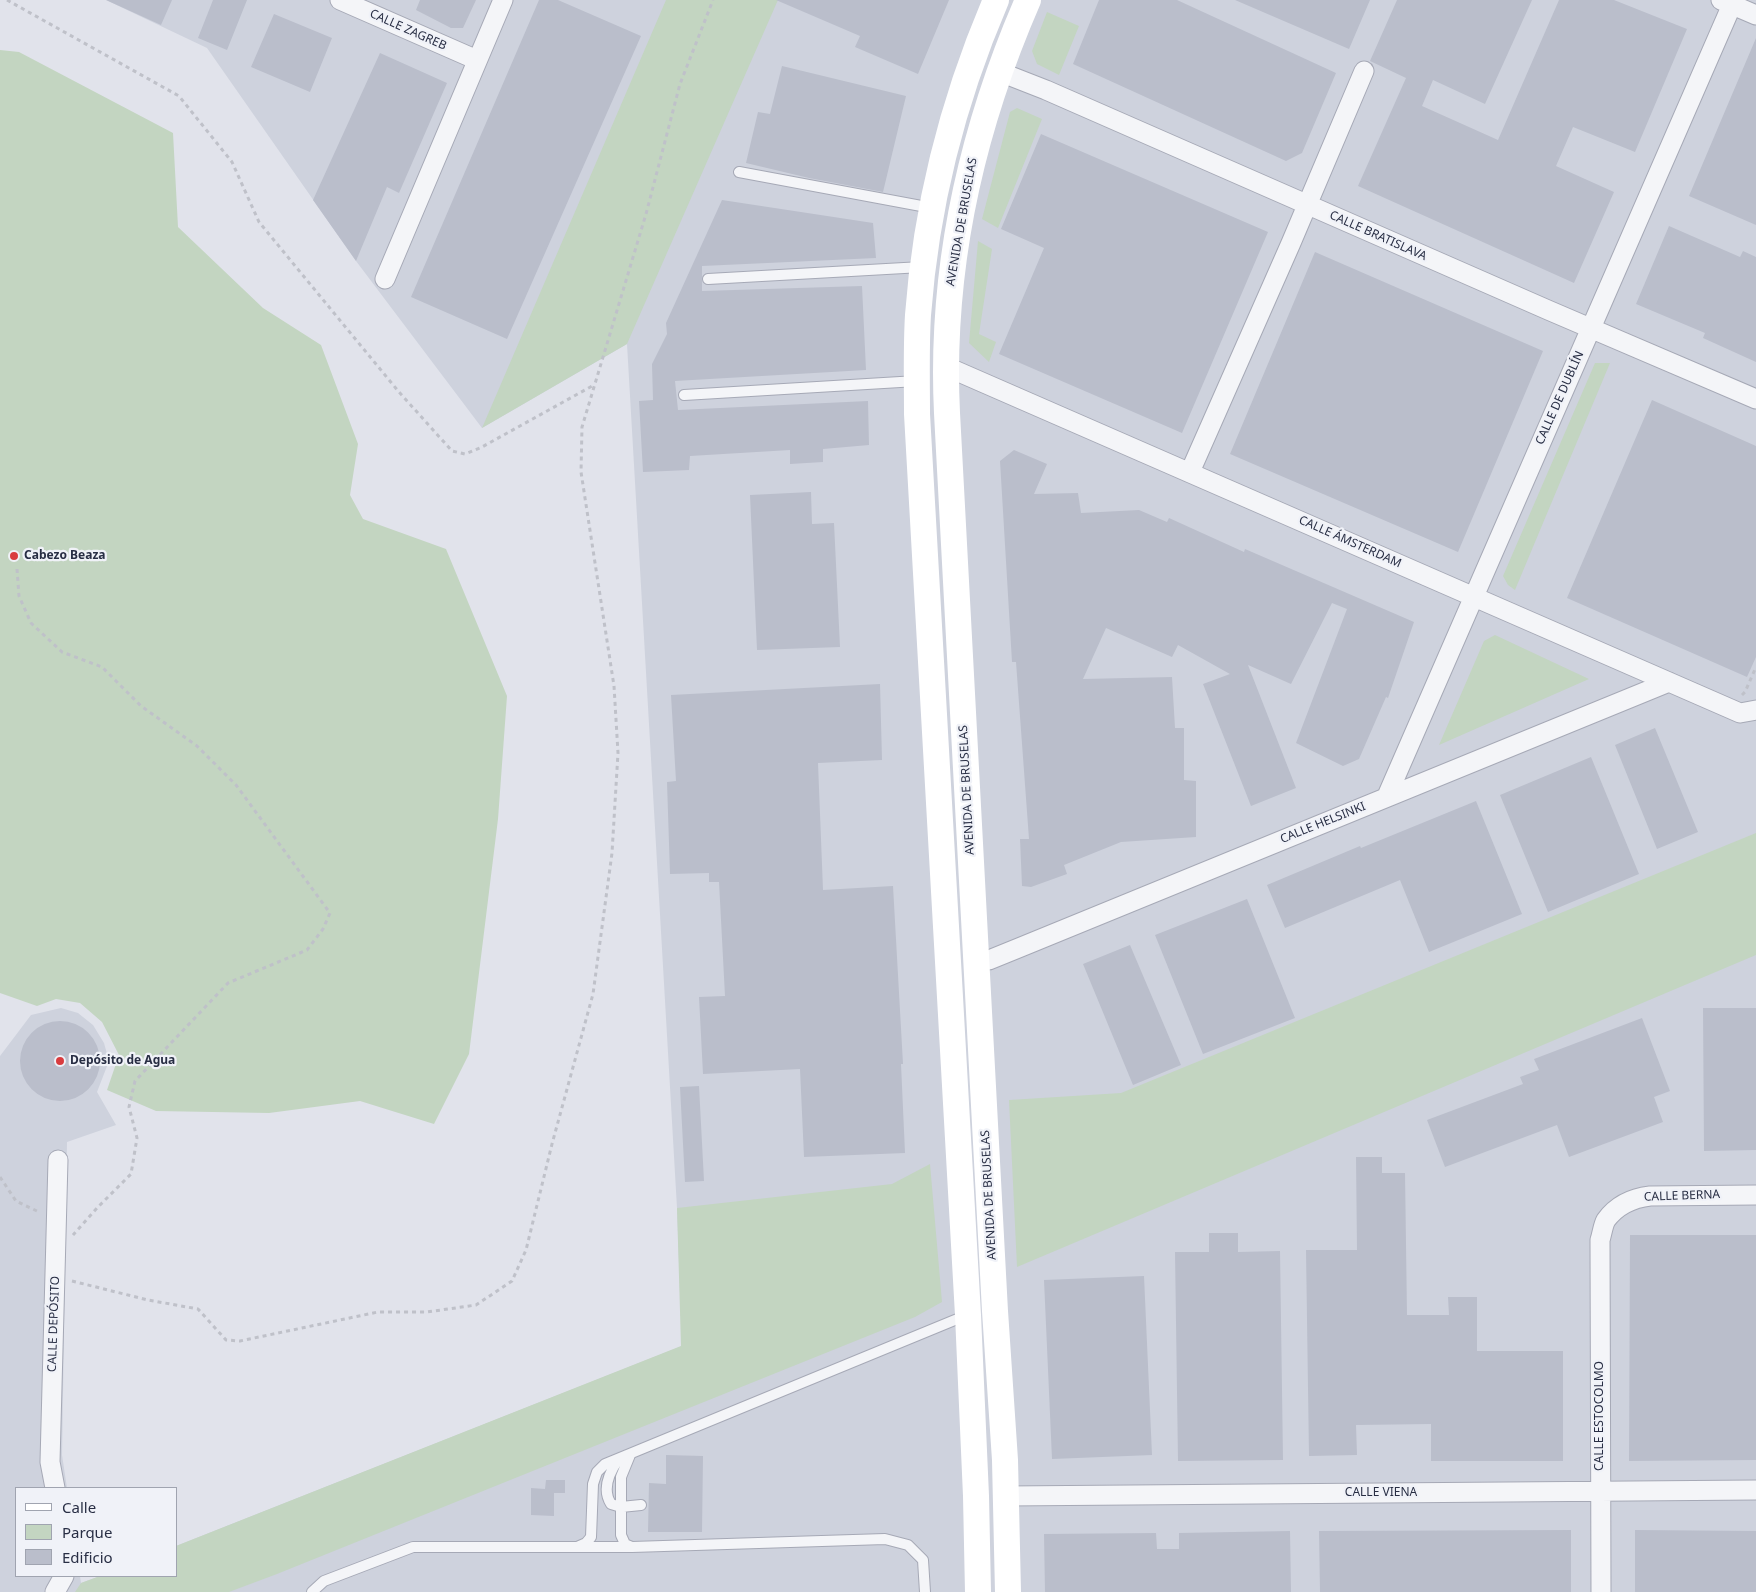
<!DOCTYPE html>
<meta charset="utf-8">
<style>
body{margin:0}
#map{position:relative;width:1756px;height:1592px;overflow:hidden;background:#e1e3eb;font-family:"Noto Sans",sans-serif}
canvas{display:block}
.legend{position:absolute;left:15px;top:1487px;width:162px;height:90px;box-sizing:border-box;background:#f0f2f8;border:1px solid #a0a4b0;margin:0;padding:6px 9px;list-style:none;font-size:15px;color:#282e44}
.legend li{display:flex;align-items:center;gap:10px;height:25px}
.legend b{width:25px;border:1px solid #a0a4b0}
</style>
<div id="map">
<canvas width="1756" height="1592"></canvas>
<ul class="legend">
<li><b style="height:6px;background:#fff"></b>Calle</li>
<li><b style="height:14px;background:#c3d5c1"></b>Parque</li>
<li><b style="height:14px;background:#babecb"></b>Edificio</li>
</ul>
</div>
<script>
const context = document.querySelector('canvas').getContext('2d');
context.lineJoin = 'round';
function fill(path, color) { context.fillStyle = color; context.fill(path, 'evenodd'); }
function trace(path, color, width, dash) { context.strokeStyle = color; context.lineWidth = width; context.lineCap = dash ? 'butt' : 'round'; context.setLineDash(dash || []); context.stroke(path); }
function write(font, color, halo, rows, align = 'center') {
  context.font = font + ' "Noto Sans",sans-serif'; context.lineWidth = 4.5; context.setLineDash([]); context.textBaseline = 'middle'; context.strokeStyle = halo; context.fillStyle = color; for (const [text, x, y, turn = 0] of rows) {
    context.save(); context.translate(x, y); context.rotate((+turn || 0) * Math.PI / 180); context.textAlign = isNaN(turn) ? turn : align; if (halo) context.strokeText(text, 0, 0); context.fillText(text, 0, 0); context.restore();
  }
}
fill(new Path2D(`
 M106,0H1756V1592H0V1056L31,1015L61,1008L78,1013L93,1025L104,1043L109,1061L97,1092L116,1125L67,1142L62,1455L67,1488H16V1576H80L81,1583L100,1576H176V1546L682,1346L677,1208L627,344L482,428L356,261L207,48Z`), '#ced2dd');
fill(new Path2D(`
 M666,0H778L627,344L482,428Z
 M1047,12L1079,26L1059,75L1037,64L1032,51Z
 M0,50L19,52L173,133L178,227L263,308L321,345L358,444L350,495L363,519L446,549L507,696L498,819L469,1054L434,1124L360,1101L269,1113L156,1111L107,1090L119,1055L102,1022L80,1003L56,999L37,1006L0,993Z
 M1017,108L1042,119L998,228L982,219L1010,112Z
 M978,241L992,249L979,334L996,342L989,362L969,343Z
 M1595,363H1610L1515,590L1508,585L1503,576Z
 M1495,635L1589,679L1439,745L1484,641Z
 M1756,833V955L1017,1267L1009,1100L1121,1093Z
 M930,1164L942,1302L915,1317L277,1574L229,1592H75L81,1583L100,1576H176V1546L681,1346L677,1208L892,1184Z`), '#c3d5c1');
fill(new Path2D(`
 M106,0H172L161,25Z
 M213,0H247L227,50L198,38Z
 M420,0H476L463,28H451L416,10Z
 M539,0H558L641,36L507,339L411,297Z
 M776,0H949L918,74L855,47L860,36Z
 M1099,0H1177L1336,73L1302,153L1286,161L1073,64Z
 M1235,0H1370L1349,49Z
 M1397,0H1532L1485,104L1433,80L1422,106L1498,140L1559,0H1614L1687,29L1635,152L1573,127L1556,166L1614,192L1574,283L1358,186L1406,78L1370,61Z
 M274,14L332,38L310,92L251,67Z
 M1756,38V225L1689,196Z
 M380,53L447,83L399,193L387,187L356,261L313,200Z
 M782,66L906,96L883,192L809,178L746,163L758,112L770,114Z
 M1041,134L1268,232L1182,433L999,354L1044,248L1001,229Z
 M722,200L873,223L876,258L702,266V291L862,286L866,370L675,381L678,410L868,401L869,445L823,449V462L790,464V450L690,456L689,470L643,472L639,401L653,400L652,364L667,334L666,323Z
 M1669,226L1740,257L1743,251L1756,257V362L1703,338L1705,333L1636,304Z
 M1315,252L1543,351L1458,552L1230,454Z
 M1652,400L1756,446V657L1747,677L1567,598Z
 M1014,450L1047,464L1034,494L1078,493L1081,513L1139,510L1167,522L1169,518L1244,552L1245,549L1414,622L1388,698L1386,697L1359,759L1343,766L1296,743L1347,609L1332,603L1291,684L1248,665L1296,788L1251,806L1203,684L1230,674L1178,645L1172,657L1106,628L1083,679L1172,677L1175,728H1184V780L1196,781V837L1121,842L1064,865L1067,874L1031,887L1022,886L1020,839H1029L1016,662H1012L1000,461Z
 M811,492L812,524L834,523L840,647L757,650L750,495Z
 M880,684L882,760L818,763L823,890L893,886L903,1064H901L905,1153L804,1157L800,1069L703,1074L699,997L725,996L719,882H709V873L670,874L667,782L676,781L671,695Z
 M1655,728L1698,832L1657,849L1615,745Z
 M1591,757L1639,874L1548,912L1500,795Z
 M1476,801L1522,914L1429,952L1400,880L1285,928L1267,885L1360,846L1361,848Z
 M1247,899L1295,1018L1203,1054L1155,935Z
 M1130,945L1181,1065L1133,1085L1083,964Z
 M1703,1008H1756V1150L1704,1151Z
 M1642,1018L1670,1091L1654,1097L1663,1122L1569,1157L1557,1125L1445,1167L1427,1120L1523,1084L1520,1077L1539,1070L1534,1059Z
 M20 1061a40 40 0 1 1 80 0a40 40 0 1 1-80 0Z
 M699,1086L704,1181L685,1182L680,1087Z
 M1356,1157H1382V1173H1405L1407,1315H1449L1448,1297H1477V1351H1563V1461H1431V1424L1356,1425L1357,1455L1309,1456L1306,1250H1357Z
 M1209,1233H1238V1252L1280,1251L1283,1460L1178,1461L1175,1252H1209Z
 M1630,1235H1756V1460L1629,1461Z
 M1144,1276L1152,1455L1052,1459L1044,1280Z
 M666,1455L703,1456L702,1532H648L649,1483L666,1484Z
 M546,1480H565V1493H554V1516L531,1515V1488L545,1489Z
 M1571,1530V1592H1320L1319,1531Z
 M1635,1530L1756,1531V1592H1635Z
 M1290,1531L1291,1592H1045L1044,1534L1156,1533L1157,1549H1179V1533Z`), '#babecb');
const lane = new Path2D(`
 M739,172L932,208
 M708,279L922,267
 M684,395L917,381
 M630,1455L621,1477V1535L625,1544L632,1547
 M618,1460C609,1473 602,1490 611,1504L621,1507L641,1505
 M577,1547L586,1543L591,1537L593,1484L597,1472L605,1464L967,1315
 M312,1592L324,1581L413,1547H632L885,1539L908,1545L923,1560L925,1592`);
const street = new Path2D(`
 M340,0L477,60
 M1721,0L1756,15
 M1000,72L1046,90L1548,310L1756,399
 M385,279L503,0
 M945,366L1740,713L1756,710
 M1190,472L1291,243L1364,71
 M1387,796L1734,0
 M977,962L989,960L1021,947L1669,682
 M55,1488L50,1462L58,1160
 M1006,1496L1756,1490
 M55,1592L64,1576
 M1601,1592L1600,1240C1602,1234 1603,1225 1606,1220C1617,1205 1633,1198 1650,1196L1756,1195`);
trace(lane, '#a6a9b6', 12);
trace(street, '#a6a9b6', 21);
trace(new Path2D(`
 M7,0L179,96L232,162L259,222L399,392L452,451L465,454L482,447L594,385
 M17,569L19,596L31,623L62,652L102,667L141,706L197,746L236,785L330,913L323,929L307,950L228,983L135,1081L129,1107L137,1138L131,1174L98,1207L73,1235
 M1742,695L1745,692L1756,667
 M0,1177L16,1201L39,1212
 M72,1281L148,1300L198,1309L226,1340L240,1341L378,1312H427L476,1305L512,1281L526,1250L552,1144L593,994L612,853L618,753L614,686L581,472L582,427L646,214L680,84L713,0`), '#bfc1c9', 3, [4, 4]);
trace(lane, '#f4f5f8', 10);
trace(street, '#f4f5f8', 19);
trace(new Path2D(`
 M978,1592L976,1496L968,1315L917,414C917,381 916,348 918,315C926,207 953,100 996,0
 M1008,1592L1005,1460L995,1311L947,413C940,270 971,131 1028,0`), '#fff', 26);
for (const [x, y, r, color] of [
 [14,556,5,"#d93c3f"],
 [60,1061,5,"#d93c3f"]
]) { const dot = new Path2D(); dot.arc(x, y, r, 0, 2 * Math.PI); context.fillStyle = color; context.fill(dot); trace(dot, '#f0f2f8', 2); }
write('12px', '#282e44', '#f0f2f8', [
 ["CALLE ZAGREB",408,30,24],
 ["AVENIDA DE BRUSELAS",962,222,-80],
 ["CALLE BRATISLAVA",1378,236,24],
 ["CALLE DE DUBLÍN",1560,398,-66],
 ["CALLE ÁMSTERDAM",1350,542,24],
 ["AVENIDA DE BRUSELAS",967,790,-93],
 ["CALLE HELSINKI",1323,823,-22],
 ["AVENIDA DE BRUSELAS",989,1195,-93],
 ["CALLE BERNA",1682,1196,-2],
 ["CALLE DEPÓSITO",54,1324,-88],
 ["CALLE ESTOCOLMO",1600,1416,-90],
 ["CALLE VIENA",1381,1493]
]);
write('bold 12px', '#282e44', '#f0f2f8', [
 ["Cabezo Beaza",24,556],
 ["Depósito de Agua",70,1061]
], 'left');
</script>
